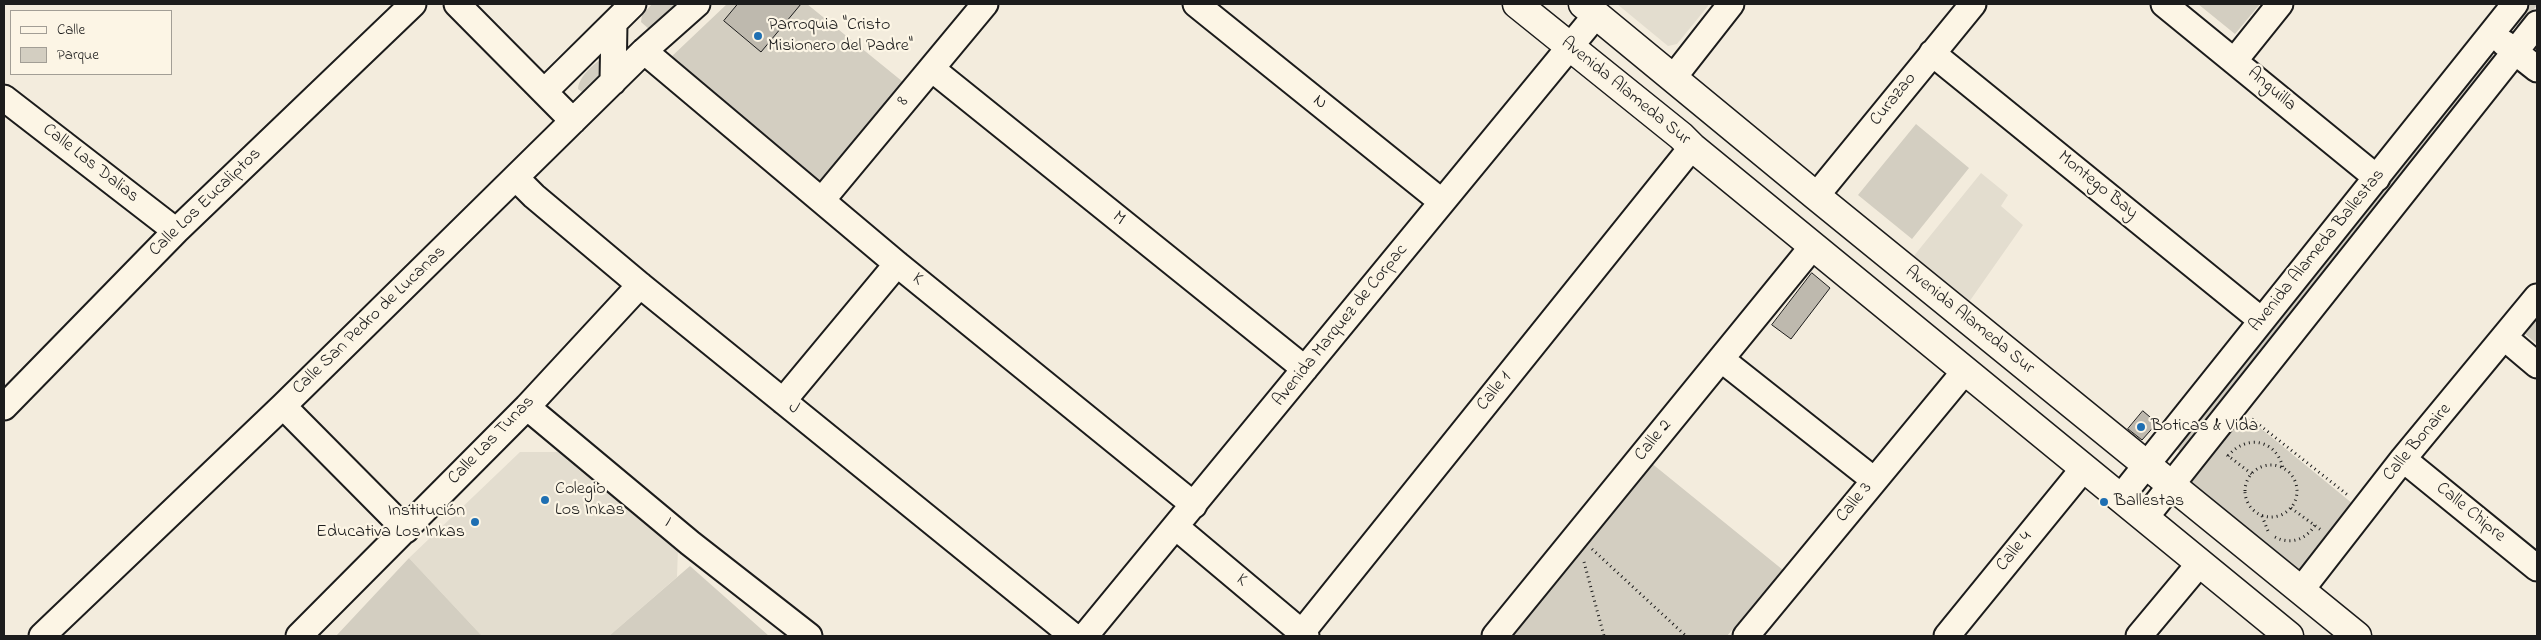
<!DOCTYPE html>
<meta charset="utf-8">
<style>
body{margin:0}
#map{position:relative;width:2541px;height:640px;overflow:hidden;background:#f3ecdd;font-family:"Indie Flower",sans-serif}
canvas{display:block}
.frame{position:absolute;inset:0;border:5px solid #1c1c1c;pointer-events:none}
.legend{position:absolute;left:10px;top:10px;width:162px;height:65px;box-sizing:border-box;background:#fcf5e5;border:1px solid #a29e95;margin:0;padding:6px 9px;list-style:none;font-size:15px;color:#1c1c1c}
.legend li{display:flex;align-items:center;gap:10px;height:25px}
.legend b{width:25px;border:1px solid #a29e95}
</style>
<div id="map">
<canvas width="2541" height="640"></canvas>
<div class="frame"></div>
<ul class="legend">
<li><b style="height:6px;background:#fcf5e5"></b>Calle</li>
<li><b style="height:14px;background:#d3cec1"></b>Parque</li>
</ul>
</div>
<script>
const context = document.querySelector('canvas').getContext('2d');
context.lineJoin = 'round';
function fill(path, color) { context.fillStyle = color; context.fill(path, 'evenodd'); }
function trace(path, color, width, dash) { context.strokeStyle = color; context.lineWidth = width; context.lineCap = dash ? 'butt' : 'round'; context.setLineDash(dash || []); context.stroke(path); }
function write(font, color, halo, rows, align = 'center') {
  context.font = font + ' "Indie Flower",sans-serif'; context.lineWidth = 4.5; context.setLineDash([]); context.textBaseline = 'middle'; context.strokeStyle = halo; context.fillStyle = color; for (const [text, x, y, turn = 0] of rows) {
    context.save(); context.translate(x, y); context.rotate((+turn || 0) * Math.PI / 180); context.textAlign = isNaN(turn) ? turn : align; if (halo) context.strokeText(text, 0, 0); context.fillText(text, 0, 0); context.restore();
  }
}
fill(new Path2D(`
 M1617,4H1708V6L1677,44L1668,46Z
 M1981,173L2008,195L2001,206L2023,225L1969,302L1913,257Z
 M520,452H561L678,548L677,577L609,636H482L409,558Z`), '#e3ddcf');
fill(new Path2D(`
 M652,4H688L650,30L641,22L642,15Z
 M727,4H807L908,86L822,188L669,59Z
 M2198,4H2260L2235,34Z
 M2524,4L2537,5L2519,28L2510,21Z
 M621,51L586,95L578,89C579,73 605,53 621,51Z
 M2486,51L2496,59L2182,453L2173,446Z
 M1916,124L1969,168L1912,239L1858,195Z
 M2537,317V344L2524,333Z
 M2242,413L2353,504L2294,577L2183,486Z
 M1650,462L1783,570L1727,636H1512Z
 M409,558L482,636H336Z
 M690,566L769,636H609Z`), '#d3cec1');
const building = new Path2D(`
 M738,4H801L761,52L724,21Z
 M1812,273L1830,288L1791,339L1772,325Z
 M2143,411L2157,423L2142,440L2128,429Z`);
fill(building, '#beb9ae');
trace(building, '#1c1c1c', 1);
const minor = new Path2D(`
 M457,4L573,121
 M1196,4L1442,202
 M2164,4L2377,178
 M2504,43L2537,69
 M644,51L897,264L1194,505
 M1932,53L2261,320
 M2235,60L2280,4
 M932,69L1305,369
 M1673,78L1731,4
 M613,82L614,23
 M545,91L633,4
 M4,98L176,231
 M516,178L534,196L640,285L1073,636
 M1816,196L1973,4
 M822,200L985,4
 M2505,338L2537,365
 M1721,359L1874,480
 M783,401L897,264
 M283,406L406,530
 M4,407L176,231L413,4
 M527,407L690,543L809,636
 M2403,459L2537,568
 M2120,498L2515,4
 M2145,518L2537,24
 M1176,527L1306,636
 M2301,590L2403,459L2537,297
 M42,636L283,406L644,51L697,4
 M299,636L527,407L640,285
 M1085,636L1596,15
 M1299,636L1692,147
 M1495,636L1813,246
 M1746,636L1965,371
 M1947,636L2084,468
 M2139,636L2200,563`);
const major = new Path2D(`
 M1517,4L1681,136L1692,147L2289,636
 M1583,4L1816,196L2357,636`);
trace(minor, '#1c1c1c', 29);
trace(major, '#1c1c1c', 31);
trace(new Path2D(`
 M2252,419L2349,496
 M2227,455L2252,474
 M2228,456C2246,434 2276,439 2283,468
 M2245 491a26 26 0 1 1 52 0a26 26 0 1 1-52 0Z
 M2291,508L2321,530
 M2262,516L2268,531
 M2275,537C2290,545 2306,540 2315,525
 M1592,549L1686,636
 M1584,562L1604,636`), '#1c1c1c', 3, [1, 4]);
trace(minor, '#fcf5e5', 25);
trace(major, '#fcf5e5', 28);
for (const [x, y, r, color] of [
 [758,36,5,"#1f6fb2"],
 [2141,427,5,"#1f6fb2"],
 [545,500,5,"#1f6fb2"],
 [2104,502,5,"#1f6fb2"],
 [475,522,5,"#1f6fb2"]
]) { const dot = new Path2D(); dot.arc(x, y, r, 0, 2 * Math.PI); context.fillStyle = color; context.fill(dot); trace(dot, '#fcf5e5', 2); }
write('18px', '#1c1c1c', '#fcf5e5', [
 ["Parroquia \"Cristo",768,26],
 ["Misionero del Padre\"",768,47],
 ["Boticas & Vida",2151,427],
 ["Colegio",555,490],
 ["Los Inkas",555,511],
 ["Ballestas",2114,502],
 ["Institución",465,512,"right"],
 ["Educativa Los Inkas",465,533,"right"]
], 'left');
write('18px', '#1c1c1c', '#fcf5e5', [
 ["Anguilla",2271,90,40],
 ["Avenida Alameda Sur",1625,92,39],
 ["Curazao",1894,100,-51],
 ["8",904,102,-50],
 ["N",1319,103,39],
 ["Calle Las Dalias",90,164,38],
 ["Montego Bay",2097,186,39],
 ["Calle Los Eucaliptos",206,203,-44],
 ["M",1118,219,39],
 ["Avenida Alameda Ballestas",2318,251,-51],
 ["K",917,280,39],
 ["Calle San Pedro de Lucanas",370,321,-44],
 ["Avenida Alameda Sur",1969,321,39],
 ["Avenida Marquez de Corpac",1341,326,-51],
 ["Calle 1",1495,392,-51],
 ["J",793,409,39],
 ["Calle Las Tunas",492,441,-46],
 ["Calle 2",1654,441,-51],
 ["Calle Bonaire",2418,443,-50],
 ["Calle 3",1855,503,-51],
 ["Calle Chipre",2470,513,39],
 ["I",667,523,40],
 ["Calle 4",2015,552,-51],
 ["K",1241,581,40]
]);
</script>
